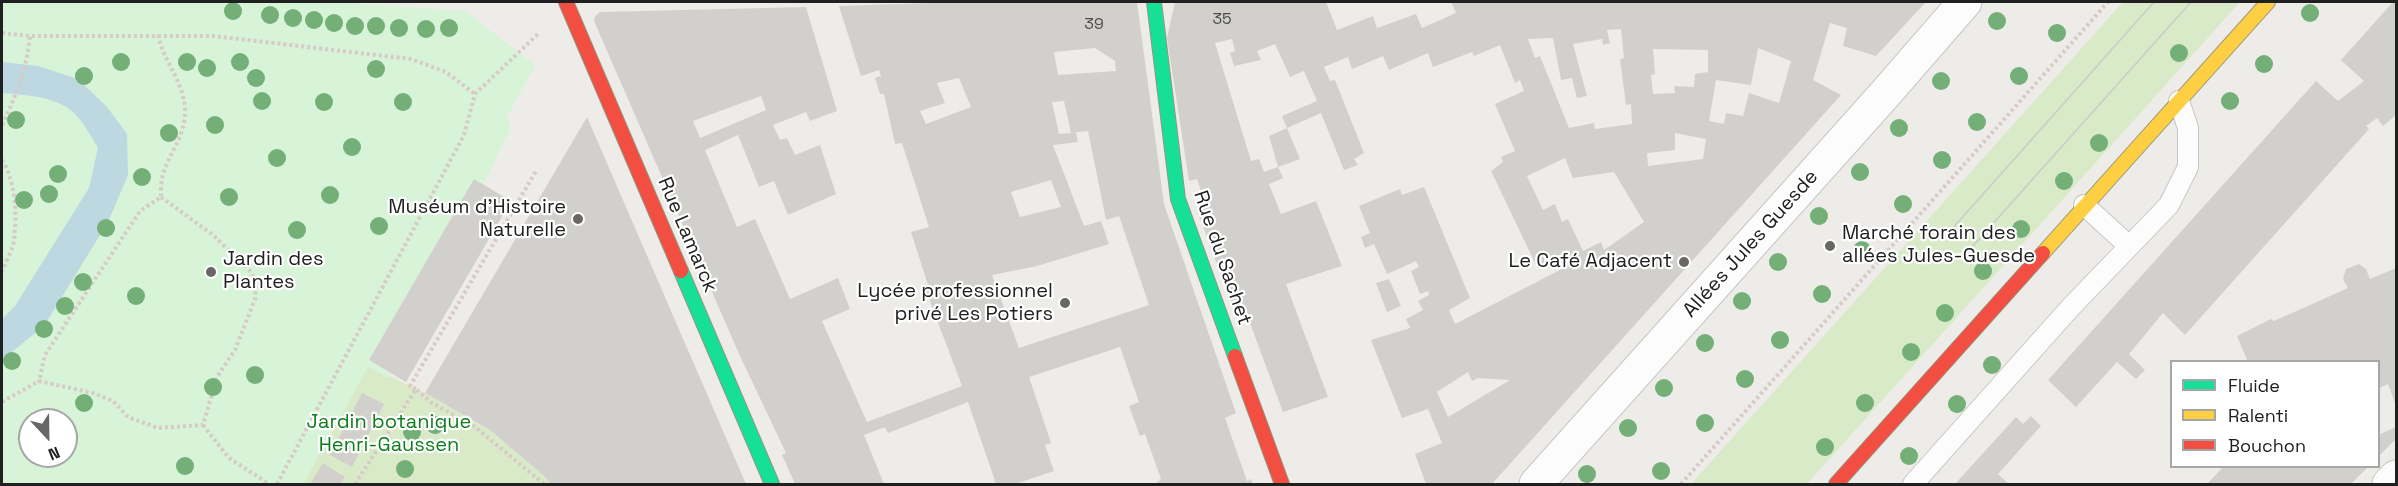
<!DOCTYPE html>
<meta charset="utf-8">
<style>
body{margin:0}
#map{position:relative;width:2398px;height:486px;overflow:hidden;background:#eeece8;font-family:"Space Grotesk",sans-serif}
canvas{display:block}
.frame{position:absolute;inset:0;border:3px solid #202020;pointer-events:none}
.legend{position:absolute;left:2170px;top:360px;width:210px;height:108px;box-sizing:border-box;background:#fff;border:2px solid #a6a6a6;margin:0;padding:8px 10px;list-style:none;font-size:18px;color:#202020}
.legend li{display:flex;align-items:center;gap:12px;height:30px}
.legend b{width:30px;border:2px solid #a6a6a6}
.north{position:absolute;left:18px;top:408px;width:60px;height:60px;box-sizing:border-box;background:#fff;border:2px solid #a6a6a6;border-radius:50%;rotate:158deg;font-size:16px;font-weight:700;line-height:24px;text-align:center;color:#202020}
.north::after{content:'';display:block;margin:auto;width:21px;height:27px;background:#686766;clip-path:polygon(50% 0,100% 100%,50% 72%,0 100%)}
</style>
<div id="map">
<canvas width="2398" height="486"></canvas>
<div class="frame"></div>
<ul class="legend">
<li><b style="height:8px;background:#16e098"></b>Fluide</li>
<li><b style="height:8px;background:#ffcf43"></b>Ralenti</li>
<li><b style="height:8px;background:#f24e42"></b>Bouchon</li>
</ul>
<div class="north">N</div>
</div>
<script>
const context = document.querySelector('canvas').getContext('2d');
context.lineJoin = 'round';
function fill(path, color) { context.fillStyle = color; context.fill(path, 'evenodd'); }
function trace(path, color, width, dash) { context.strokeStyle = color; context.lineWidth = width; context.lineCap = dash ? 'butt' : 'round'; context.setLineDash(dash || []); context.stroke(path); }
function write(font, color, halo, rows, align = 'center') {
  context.font = font + ' "Space Grotesk",sans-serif'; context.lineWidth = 4.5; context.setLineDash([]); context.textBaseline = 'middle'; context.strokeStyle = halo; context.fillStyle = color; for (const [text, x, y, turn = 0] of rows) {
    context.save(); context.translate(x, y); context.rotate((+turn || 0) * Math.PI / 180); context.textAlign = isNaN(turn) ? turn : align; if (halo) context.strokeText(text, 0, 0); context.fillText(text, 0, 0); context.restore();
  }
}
fill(new Path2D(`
 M2123,2H2240L1807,484H1691Z
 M368,366L425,393L490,430L544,476L551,484H303Z`), '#d9eac8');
fill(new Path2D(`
 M2,2H337L465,11L535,65L507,117L510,129L483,185L474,180L369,360L391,373L388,378L368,367L303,484H2ZM30,420H66V456H30Z`), '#d7f3d8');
fill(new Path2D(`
 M2,62L38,66L78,79L107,107L127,134L128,175L108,222L44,326L2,360V319L15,306L89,188L98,148C92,138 85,125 77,116C59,96 26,95 2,93Z`), '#bdd8e0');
fill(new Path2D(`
 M959,2H1137L1164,204L1236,413L1225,418L1247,481L1251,479L1253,484H1155L1161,479L1145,434L1140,436L1129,406L1139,402L1120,347L1029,377L1051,443L1045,445L1054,471L1015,484H996L968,402L888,433L885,427L864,435L884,484H795L782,455L786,453L739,354L594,21L595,16L600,12L806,7L837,111L810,121L806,112L773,125L780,140L787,138L795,155L820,145L836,194L788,215L774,181L759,187L738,135L705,150L737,227L755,219L790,299L838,278L850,309L822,321L867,422L962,386L925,288H929L911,232L929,227L902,143L895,144L884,94H880L875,78L881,76L879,70L861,76L839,6ZM1095,48L1115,61L1116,71L1058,75L1054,52ZM959,78L971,107L926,124L920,111L945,103L937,83ZM761,96L766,110L700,138L693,121ZM1064,101L1071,133L1059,134L1052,102ZM1088,131L1106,220L1119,216L1149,305L1019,348L992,275L1037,266L1109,244L1101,221L1084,226L1053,145L1078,142L1076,132ZM1051,180L1061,207L1020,217L1011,192Z
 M1175,2H1326L1337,30L1373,16L1377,28L1416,14L1422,28L1456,13L1451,2H1926L1876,56L1843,46L1847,28L1830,23L1813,80L1841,95L1492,484H1426L1415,454L1442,443L1428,409L1402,418L1371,340L1410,328L1406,319L1423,310L1418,301L1429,295L1428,291L1420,294L1411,271L1419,267L1416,261L1387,274L1374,244L1365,248L1361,237L1370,233L1359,206L1400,189L1402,195L1424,187L1470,298L1449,310L1455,324L1560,270L1557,265L1549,268L1537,267L1491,171L1503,162L1501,157L1515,151L1495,104L1524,91L1520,80L1515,83L1500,45L1474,56L1472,52L1433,67L1428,53L1389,70L1383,56L1352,69L1348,57L1324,67L1330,81L1335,80L1364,153L1354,159L1358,165L1344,170L1321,113L1287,128L1282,116L1317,101L1304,71L1290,77L1275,44L1257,51L1261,60L1234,66L1230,53L1235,51L1232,39L1215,43L1251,161L1259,159L1264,172L1278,167L1283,178L1269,184L1281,214L1316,201L1342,266L1286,284L1328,397L1283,412L1241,299L1231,302L1197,210L1206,207L1197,179L1189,181L1167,38ZM1621,29L1624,58L1620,59L1626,105L1631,104L1632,124L1595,129L1594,123L1569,128L1540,56L1535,58L1528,39L1553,38L1561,80L1572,78L1577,98L1587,96L1573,44L1602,39L1603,45L1610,43L1607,30ZM1758,48L1791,61L1779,103L1749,93L1743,116L1726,113L1724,124L1709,121L1716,80L1751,85ZM1653,49L1708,50V72L1695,74L1694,87L1674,86L1675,93L1653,94L1651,75L1655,74ZM1675,133L1706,139L1703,159L1648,166L1647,153L1675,150ZM1565,158L1573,178L1614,172L1644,222L1604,250L1601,242L1583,251L1568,219L1562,222L1555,204L1543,210L1527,176ZM1468,372L1472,381L1478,378L1510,380L1448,417L1437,392Z
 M2393,2H2396V115L2383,126L2377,118L2366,126L2369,129L2185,335L2163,313L2129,354L2145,370L2136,379L2117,362L2076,407L2048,380L2316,81L2338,101L2364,81L2341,60Z
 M587,117L746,484H551L544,476L490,430L425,393Z
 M1287,128L1300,159L1278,167L1269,136Z
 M474,179L511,201L406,382L369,360Z
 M2359,264L2366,269L2370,279L2396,268V406L2388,384L2378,389V362H2248L2237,336L2271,319L2274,321L2348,288L2343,279L2346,269Z
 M1389,279L1401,306L1387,312L1376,283Z
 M362,393L384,404L352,467L330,455Z
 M2031,416L2041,426L1998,474L2009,484H1955L2016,417L2023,424Z
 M2396,427V439L2378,457V435Z
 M323,463L345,477L340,484H310Z
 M2224,466H2369L2351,484H2207Z`), '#d2d0cd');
const lane = new Path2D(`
 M2084,205L2129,246
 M1913,484L2070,308L2169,205L2188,167V128L2179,101`);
const street = new Path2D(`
 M1536,484L1885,94L1965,2
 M2389,484L2396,477`);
const fast = new Path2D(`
 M1154,2L1178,199L1235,356
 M681,271L772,484`);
const slow = new Path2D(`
 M2043,253L2268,2`);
const jam = new Path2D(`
 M566,2L681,271
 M1235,356L1282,484
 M1836,484L2043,253`);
trace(lane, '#c7c6c4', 22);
trace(street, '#c7c6c4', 35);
trace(fast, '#959780', 16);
trace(slow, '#959780', 16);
trace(jam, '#959780', 16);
trace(new Path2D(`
 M2,33L30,36H213L411,59L446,72L475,94
 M158,35C164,62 183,81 185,108C186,139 168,152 162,178C161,184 161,191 161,197
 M2,125C16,96 27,68 30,36
 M2,160C16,182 17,214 14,240C13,250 6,261 2,271
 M161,197L213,235L251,272L256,282L255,299L235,350L217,377L203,425L158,428L128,417L113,401L93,393L39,381L45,355L140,211Z
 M416,389L410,386L536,171
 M2,402L39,381
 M203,425L229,458L269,484
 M277,484L464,135L475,94L539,33
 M355,484L416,389L432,403L474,426L544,484
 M1681,484L2108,2`), '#d7cac7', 4, [3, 3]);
trace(lane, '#fcfcfc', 20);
trace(street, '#fcfcfc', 33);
trace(fast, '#16e098', 14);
trace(slow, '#ffcf43', 14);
trace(jam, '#f24e42', 14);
trace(new Path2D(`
 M1944,238L2154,2
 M1964,256L2191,2`), '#cbcbca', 1.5);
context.fillStyle = '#73af77';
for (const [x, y] of [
 [233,11],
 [2310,13],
 [270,15],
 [293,18],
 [314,20],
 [1997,21],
 [334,23],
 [355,26],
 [376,26],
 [399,28],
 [449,28],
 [426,29],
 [2057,33],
 [2179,53],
 [121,62],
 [187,62],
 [240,62],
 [2264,64],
 [207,68],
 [376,69],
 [84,76],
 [2019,76],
 [256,78],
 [1941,81],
 [262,101],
 [2230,101],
 [324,102],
 [403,102],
 [16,120],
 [1977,122],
 [215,125],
 [1899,128],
 [169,133],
 [2099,143],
 [352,147],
 [277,158],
 [1942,160],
 [1860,172],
 [58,174],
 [142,177],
 [2064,181],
 [49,194],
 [330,195],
 [229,197],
 [24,200],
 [1903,204],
 [1819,216],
 [379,226],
 [106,228],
 [2021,229],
 [297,230],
 [1862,250],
 [1778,262],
 [1983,271],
 [83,282],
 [1822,294],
 [136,296],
 [1742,301],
 [65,306],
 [1945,313],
 [44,329],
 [1780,340],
 [1705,343],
 [1911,352],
 [12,361],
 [1992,365],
 [255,375],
 [1745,379],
 [213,387],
 [1664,388],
 [84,403],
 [1865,403],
 [1957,404],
 [1705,423],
 [435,425],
 [1628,428],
 [412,432],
 [1825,447],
 [1909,456],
 [185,466],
 [405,469],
 [1661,471],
 [1587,474]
]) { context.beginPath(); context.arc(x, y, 9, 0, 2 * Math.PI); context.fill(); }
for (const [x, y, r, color] of [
 [578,219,6,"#686766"],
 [1830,246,6,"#686766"],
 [1684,262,6,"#686766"],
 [211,272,6,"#686766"],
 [1065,303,6,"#686766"]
]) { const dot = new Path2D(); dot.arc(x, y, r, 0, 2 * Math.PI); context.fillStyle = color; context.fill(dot); trace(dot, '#fff', 2); }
write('16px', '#4c4c4b', null, [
 ["35",1222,20],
 ["39",1094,25]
]);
write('20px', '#202020', '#fff', [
 ["Muséum d'Histoire",566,208],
 ["Naturelle",566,231],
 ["Marché forain des",1842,234,"left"],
 ["allées Jules-Guesde",1842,257,"left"],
 ["Jardin des",223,260,"left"],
 ["Plantes",223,283,"left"],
 ["Le Café Adjacent",1672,262],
 ["Lycée professionnel",1053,292],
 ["privé Les Potiers",1053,315]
], 'right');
write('20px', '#202020', '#fff', [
 ["Rue Lamarck",687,235,67],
 ["Allées Jules Guesde",1751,244,-48],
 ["Rue du Sachet",1222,258,71]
]);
write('20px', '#0e7d1b', '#fff', [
 ["Jardin botanique",389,423],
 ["Henri-Gaussen",389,446]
]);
</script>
